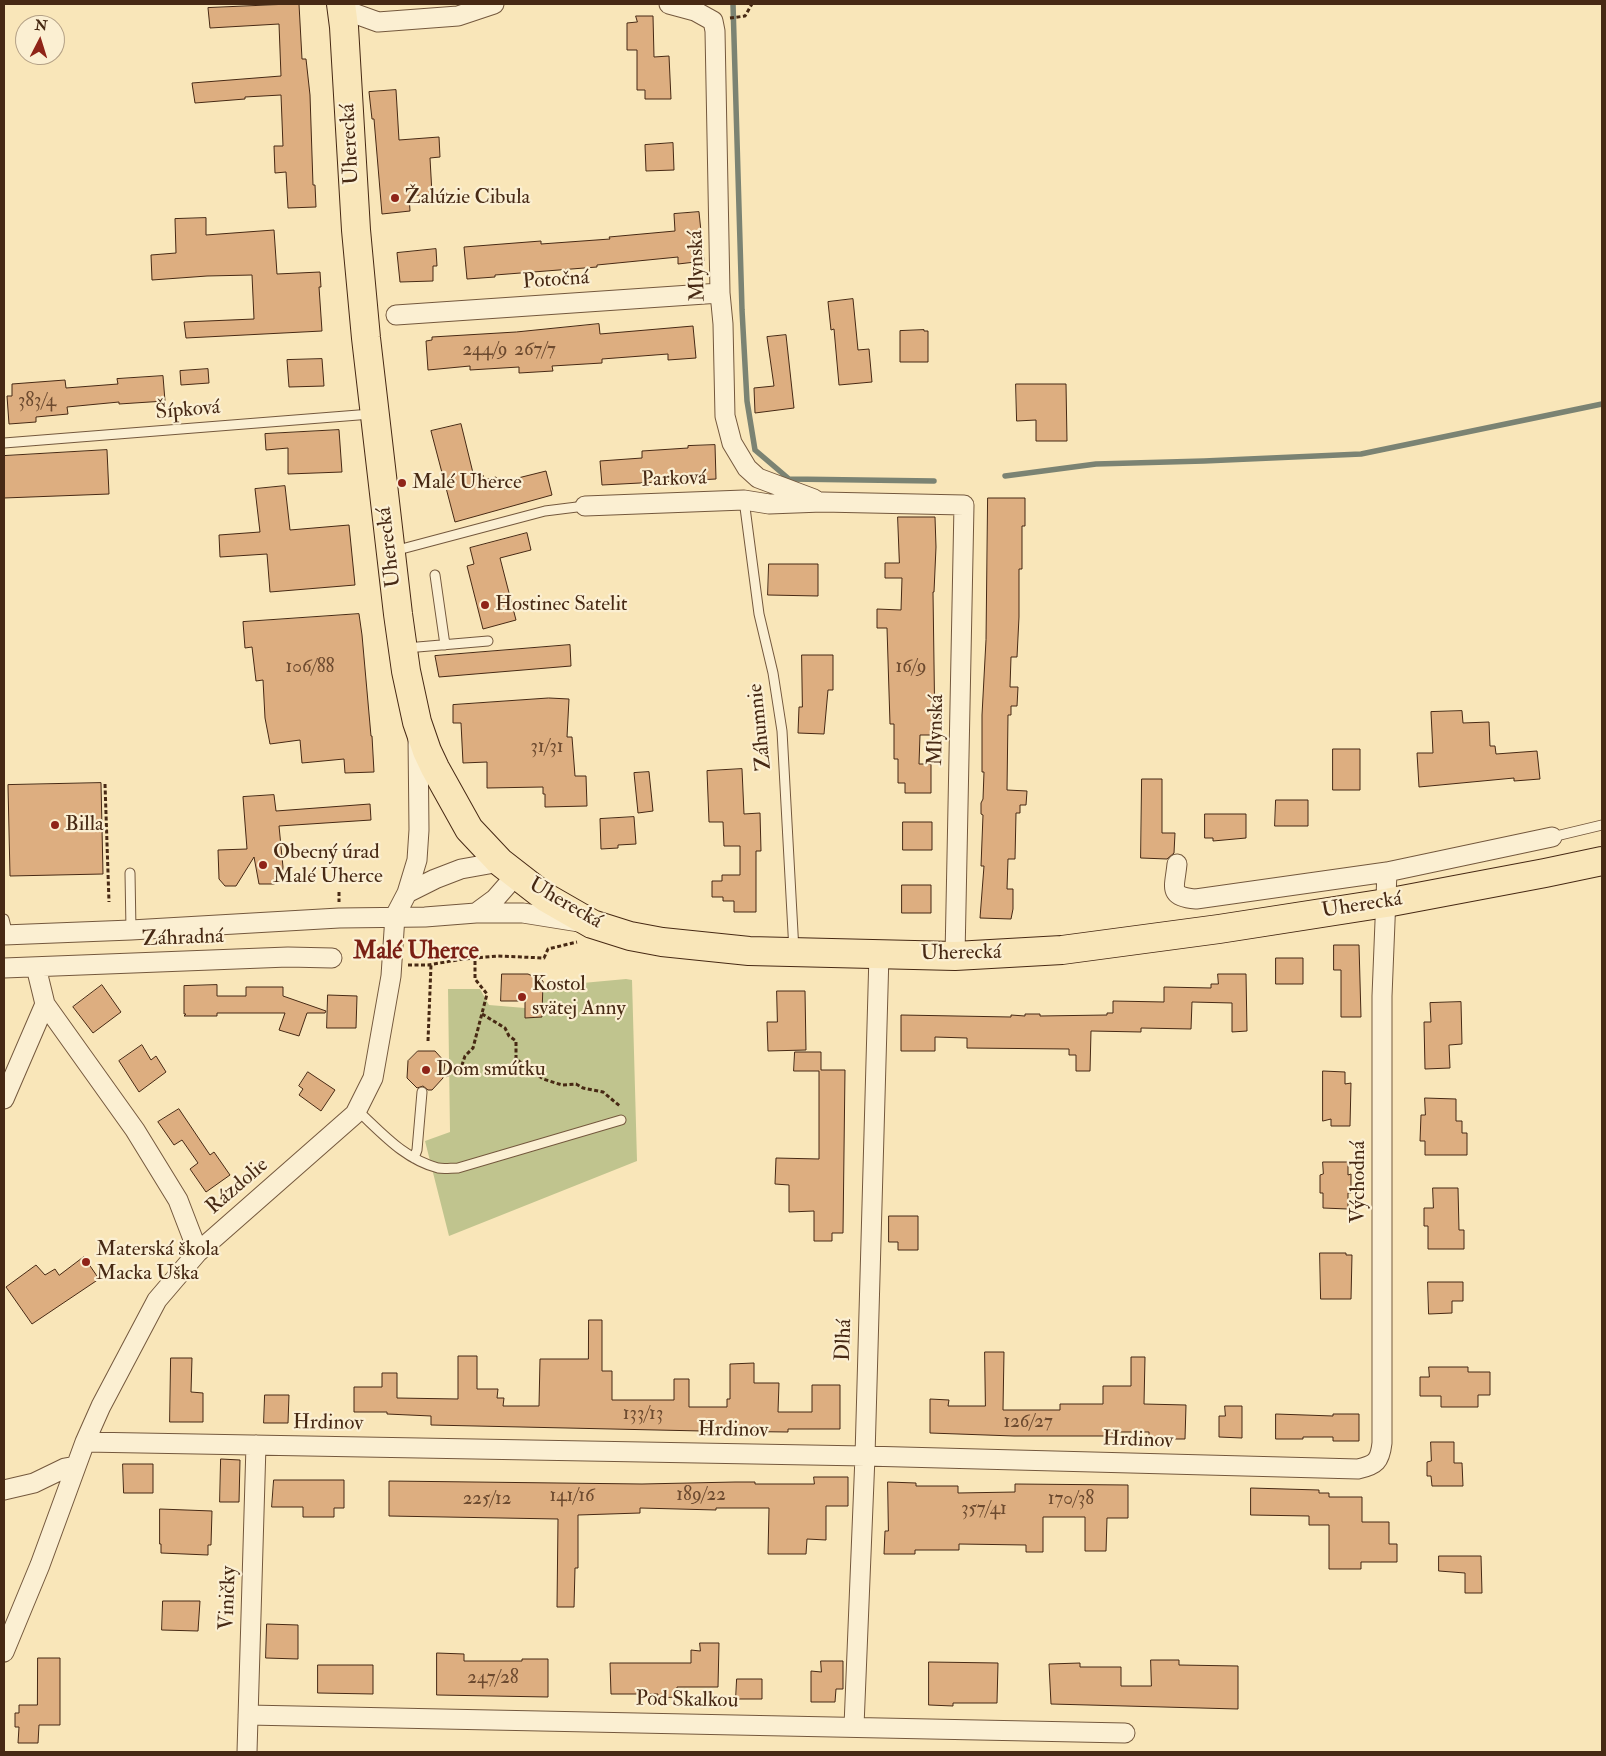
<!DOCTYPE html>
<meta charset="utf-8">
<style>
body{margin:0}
#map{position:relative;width:1606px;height:1756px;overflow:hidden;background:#f9e6b9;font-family:"IM FELL Double Pica",serif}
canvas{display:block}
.frame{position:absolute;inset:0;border:5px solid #472914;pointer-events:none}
.north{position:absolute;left:15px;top:15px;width:50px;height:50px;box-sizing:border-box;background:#fbefd2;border:1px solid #b3a086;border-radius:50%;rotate:5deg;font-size:14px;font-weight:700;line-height:20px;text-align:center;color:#472914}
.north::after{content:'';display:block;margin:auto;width:18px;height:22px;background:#8f2418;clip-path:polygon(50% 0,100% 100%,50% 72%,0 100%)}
</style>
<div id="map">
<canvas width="1606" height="1756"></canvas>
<div class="frame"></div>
<div class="north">N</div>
</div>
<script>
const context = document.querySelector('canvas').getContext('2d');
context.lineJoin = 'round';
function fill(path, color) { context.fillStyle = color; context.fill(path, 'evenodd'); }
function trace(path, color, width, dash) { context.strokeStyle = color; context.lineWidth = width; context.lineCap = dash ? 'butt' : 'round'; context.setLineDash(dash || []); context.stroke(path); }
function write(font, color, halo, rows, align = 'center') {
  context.font = font + ' "IM FELL Double Pica",serif'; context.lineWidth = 4.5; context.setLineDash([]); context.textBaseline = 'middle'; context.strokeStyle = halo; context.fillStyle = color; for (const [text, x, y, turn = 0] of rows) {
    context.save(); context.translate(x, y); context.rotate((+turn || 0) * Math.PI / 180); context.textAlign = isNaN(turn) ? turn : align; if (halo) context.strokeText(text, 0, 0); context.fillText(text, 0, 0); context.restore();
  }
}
fill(new Path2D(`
 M626,979L632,980L637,1161L449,1236L425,1141L450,1132L448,989H480L489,1005L525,1008L526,1014L542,1015L543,990L547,989L550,986Z`), '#c0c48e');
trace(new Path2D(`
 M733,4L742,310L747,401L755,450L789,479L934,481
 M1005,476L1096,464L1204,461L1361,454L1602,404`), '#7b8373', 5.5);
const building = new Path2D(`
 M299,4L302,59H306L310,95L313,185H315L316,207L288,208L286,172L275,173L274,146H283L281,95L245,97V99L195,103L192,83L281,76L279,24L210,28L208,8Z
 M636,16H653L654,57L669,56L671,99H645V90H637V50H627V23L637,22Z
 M396,90L399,140L439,137L440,157L430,158L432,194L409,196L410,211L382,214L374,119H372L369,92Z
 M673,143L674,170L646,171L645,145Z
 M699,212L704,261L678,264V257L597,265V267L495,275V277L467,279L464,247L541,241V244L610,239L609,237L675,231L674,214Z
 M206,218V235L274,230L277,274L320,272L321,287H319L322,331L186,338L184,322L254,319L252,275L207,276L152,280L151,255L176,253L175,219Z
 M436,249L437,266H433V281L400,282L397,253Z
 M853,299L858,350L869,349L872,382L839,385L834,329L831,330L828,302Z
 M599,324L600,334L693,326L696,358L668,360V354L602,359V363L552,366L553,371L519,373V367L470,370V366L428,370L426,341L432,340V337L516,332Z
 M924,330V331H928V362H900V331Z
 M786,335L794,408L755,413L754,388L774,386L767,337Z
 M322,359L324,386L289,387L287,360Z
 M208,369L209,383L181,385L180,371Z
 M163,376L165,401L119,404V402L67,407L68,414L36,417V422L9,424L7,396H12V384L65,380L66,388L118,384L117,379Z
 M1016,384H1066L1067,441H1036V420L1017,421Z
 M461,424L474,477L483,475L484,480L496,477L498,483L546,471L552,495L455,522L431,431Z
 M339,430L342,472L288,474V448L266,450L265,434Z
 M715,445L716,479L602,485L600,461L642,458V451L688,448V446Z
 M107,450L109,494L4,498V456Z
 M285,486L290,530L349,525L355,585L270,592L267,554L220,557L219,535L260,532L255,489Z
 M988,498H1025V526H1022V569H1019V617L1017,657H1011L1010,687H1018L1017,706H1011V715H1008L1007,790L1027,791L1026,805H1020V813H1016L1015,859H1008L1007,889H1013V909L1011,919L980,918L984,866H981L983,815L981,814V803L983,799L984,772H982V715L986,640Z
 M898,517H935L936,547L934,592H933L935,735H920L919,764H931V793H905V783H898V759H894V724H890L887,628H877V609L901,610L902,578H885V563H899Z
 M527,533L531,550L500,558L516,620L483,629L467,566L474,564L470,548Z
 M769,564H818V596L768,595Z
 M359,614L362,635L371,736H372L374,772L345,773L344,759L302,763L300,740L270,744L265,718L263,680L256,681L252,647L245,648L243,622Z
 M570,645L571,666L439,677L435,656Z
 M802,655H833V690H828L824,734L798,733L799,707H802Z
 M549,698L569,699L567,737H572L575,776H586L587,806L545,807V794H543V787L487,788V762L463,763L461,723H453V705Z
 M1462,711L1463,723L1489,722L1490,746H1495L1496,754L1537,751L1540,779L1514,781V778L1419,787L1417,753H1433L1431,712Z
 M1333,749H1360V790H1333Z
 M742,769L744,814L760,813L761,851H756V912H734V901H723V897H712V881H722V875H740V846H724L723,822H709L707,771Z
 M649,772L653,811L638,813L634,773Z
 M1142,779H1162V833H1175L1174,853L1167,859L1141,858Z
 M101,783L103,874L10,876L8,785Z
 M274,795L276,811L370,804L371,820L279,826L283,867L282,877L278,882L274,884H259L254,857L236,886H225L219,879L218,850L247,849L243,797Z
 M1276,800H1308V826H1275Z
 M1205,814H1246V838L1213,841V838H1205Z
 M634,817L636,844L618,845V848L601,849L600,819Z
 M903,822H932V850H903Z
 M902,885H931V913H902Z
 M1334,945H1359L1361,1017H1341V970H1334Z
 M1276,958H1303V984H1276Z
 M502,974H528L543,981L542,1017L525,1018V1001H501Z
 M1218,974H1246L1247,1031L1232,1032V1003L1192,1002L1191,1029L1141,1028V1032L1091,1031L1090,1071H1076V1055H1069V1049L967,1048V1038L935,1037V1051H901V1015L1011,1017V1015L1025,1016V1014H1040V1016L1107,1015V1013H1113V1001L1164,1002V987L1211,988V984H1218Z
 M102,985L121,1012L93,1033L73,1007Z
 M217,985V996H246V987H283V996L326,1011L325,1013H307L299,1036L279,1030L285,1013H217V1016H184L186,1014H184V986Z
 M777,991H805L806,1050L768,1051L767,1022H777Z
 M328,995L357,996L356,1028H327Z
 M1461,1002L1462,1044L1449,1045L1450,1068L1425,1069L1424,1022H1431L1430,1003Z
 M142,1045L151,1060L156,1056L166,1072L139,1092L119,1061Z
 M418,1051H435L445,1062L443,1078L432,1090H428L423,1086L417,1088L407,1078L408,1061Z
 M795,1052H821V1070H845L843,1233H832V1241H814V1211L789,1212V1185L775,1184L776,1158L819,1159V1071H794Z
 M1323,1071L1345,1072V1084L1351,1083L1350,1126H1331V1119L1323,1121Z
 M308,1072L335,1090L321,1111L299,1095L303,1089L299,1086Z
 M1425,1098L1456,1099V1121H1462V1133H1467V1155H1425V1141H1420L1421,1115H1425Z
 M179,1109L210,1155L214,1152L230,1175L206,1192L190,1169L198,1163L182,1140L174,1145L158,1122Z
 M1323,1162H1348V1175L1351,1174V1193H1348V1209L1323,1208V1193H1320V1175L1323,1174Z
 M1433,1188H1458L1459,1230H1464V1249H1428V1226H1424V1208H1433Z
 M889,1216H918V1250H898V1242H889Z
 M1320,1253H1346V1255H1352L1351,1299H1321Z
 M84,1257L99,1279L32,1324L6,1287L36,1265L45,1275L55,1269L59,1275Z
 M1428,1282H1463V1301H1452V1313L1429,1314Z
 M589,1320H602V1371H612V1400H674V1379H689V1407H727V1399H730V1364L754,1363V1383H779L778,1412H812V1385H840V1429H788V1432L702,1431L431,1425V1416L387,1414V1412H354V1387H382V1373H397V1398L458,1399V1356H477V1389H498L497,1398H504L503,1406H539L540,1359H588Z
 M985,1352H1004L1003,1410H1060V1404H1103V1386H1131V1357H1145L1144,1404L1186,1405L1185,1439H1149V1432H1112L1113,1436H1014L930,1433V1399L949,1400L948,1406H985Z
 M171,1358H192L191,1392L203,1393V1422H170Z
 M1429,1367H1468V1372H1490V1395H1478V1407H1441V1396H1420V1377H1429Z
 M265,1395H289L288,1423H264Z
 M1225,1406H1242V1438L1219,1437V1416H1225Z
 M1276,1414L1333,1416V1414H1359V1441H1333V1437H1303V1439H1276Z
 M1431,1442H1454V1463H1462L1463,1486H1432L1431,1476H1427V1462L1431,1461Z
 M221,1459L240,1460L239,1502H220Z
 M123,1464H153V1493H124Z
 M814,1477H848V1506H826V1540L807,1539L806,1554H768L769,1508H716V1510L640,1508V1513L578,1515V1568H575L574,1607H557L558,1519L389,1516V1481L642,1484L735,1482H755V1484H814Z
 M274,1480H344V1508H334V1517H303V1507H272Z
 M888,1482L916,1483V1486H958V1493L1015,1492V1484L1128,1485V1518H1107L1106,1551H1085V1517H1043V1552H1026V1545L959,1544V1550H915V1554H884L885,1531H888Z
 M1251,1488L1319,1490V1493H1329V1497H1362V1522H1389V1544H1397V1562H1361V1569H1329V1525H1309V1516L1251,1515Z
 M160,1509L212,1511L211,1545H208V1555L161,1553V1544H160Z
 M1439,1556H1481L1482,1593H1465V1573L1439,1571Z
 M163,1601H200L198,1631L162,1630Z
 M267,1624L298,1625V1659L266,1658Z
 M700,1643H719L718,1687H677V1697L657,1698L658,1694H611L610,1663H691V1650L700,1651Z
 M437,1653L464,1654V1661H522V1659H548V1697L437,1695Z
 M38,1658H60V1725H39L38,1743H18L19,1727H15V1713H19V1705H37Z
 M1151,1660H1179V1665L1238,1666V1709L1051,1704L1049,1664L1080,1663V1667H1121V1686H1151Z
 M821,1661H843V1689H836L835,1702H811V1671L821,1672Z
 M929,1662L998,1663L997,1703H953V1706L929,1705Z
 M318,1665H373V1694L318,1693Z
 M737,1679H762V1699H736Z`);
fill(building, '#ddae80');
trace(building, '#472914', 1);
const lane = new Path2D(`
 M4,443L371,414
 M744,500L759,614L773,673L782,731L794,951
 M394,551L545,511L585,506
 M435,575L445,645
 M406,648L488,641
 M1552,837L1602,825
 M130,873L131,930
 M4,919L8,935
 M357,1110C382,1133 404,1159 438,1168C444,1169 451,1168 458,1168L621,1120
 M414,1158L417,1150L422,1092`);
const street = new Path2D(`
 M344,4L342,9L378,22L458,16L494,4
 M669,4L695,11L713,21L715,31L720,293L723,324L725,416L732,443L747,468L758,478L814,499
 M396,315L720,293
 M585,506L744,500L769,504L822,502L964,505L955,956
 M1177,864C1175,887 1167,897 1196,899L1387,872L1552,837
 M407,893L435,879L461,869L500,862
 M476,913L495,899L516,875
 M4,935L131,930L339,918L425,917L476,913H523L579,922
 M36,967L45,1004L135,1130L178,1200L198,1252
 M4,968L288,957L332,958
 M4,1099L45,1004
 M85,1442L865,1456L1358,1469C1376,1465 1380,1461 1382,1443V996L1387,872
 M4,1490L34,1483L65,1468L76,1466
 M4,1652L40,1565L85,1442L101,1406L157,1300L198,1252L355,1114L373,1078L391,976L395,916L407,893L417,860L419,830L418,738
 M248,1715L1125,1733
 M854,1726L865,1456L879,954
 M247,1752L256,1445`);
const primary = new Path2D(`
 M341,4L344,27L356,230L366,338L398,614L406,671L417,722L427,751L435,768L469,829L500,862L545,897L592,924L630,936L662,942L749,951L955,956L1062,950L1219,929L1386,903L1545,873L1602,861`);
trace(lane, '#74583d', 11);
trace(street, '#74583d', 21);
trace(primary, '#472914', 30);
trace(new Path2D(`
 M730,18L745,16L752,4
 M105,784L109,902
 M339,892V902
 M408,965H428L463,959L498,956L544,958L548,949L577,942
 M482,1014L505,1028L509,1036L516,1041V1059L543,1079L562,1085L576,1084L583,1088L603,1092L621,1107
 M428,1041L431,965
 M446,1076L461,1068L465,1056L473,1048L487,994L475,979V958`), '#472914', 3, [4, 2.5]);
trace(lane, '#fbefd2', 9);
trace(street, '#fbefd2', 19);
trace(primary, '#f9e6b9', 28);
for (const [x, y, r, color] of [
 [395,198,5,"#8f2418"],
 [402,483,5,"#8f2418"],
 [485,605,5,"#8f2418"],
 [55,825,5,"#8f2418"],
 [263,865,5,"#8f2418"],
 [522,997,5,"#8f2418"],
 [426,1070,5,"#8f2418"],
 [86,1262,5,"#8f2418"]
]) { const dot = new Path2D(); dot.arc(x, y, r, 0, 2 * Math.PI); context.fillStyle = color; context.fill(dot); trace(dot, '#fbefd2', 2); }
write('19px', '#6c4a2f', null, [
 ["244/9",485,351],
 ["267/7",535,351],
 ["383/4",37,402],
 ["106/88",310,668],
 ["16/9",911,668],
 ["31/31",547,748],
 ["133/13",643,1415],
 ["126/27",1028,1423],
 ["189/22",701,1496],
 ["141/16",572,1497],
 ["225/12",487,1500],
 ["170/38",1071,1500],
 ["357/41",984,1510],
 ["247/28",493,1679]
]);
write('21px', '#472914', '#fbefd2', [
 ["Uherecká",351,144,-93],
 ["Mlynská",698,266,-92],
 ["Potočná",556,281,-4],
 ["Šípková",188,411,-5],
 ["Parková",674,480,-2],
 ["Uherecká",390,547,-97],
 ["Záhumnie",761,727,-96],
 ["Mlynská",937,730,-89],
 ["Uherecká",565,904,30],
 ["Uherecká",1362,906,-9],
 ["Záhradná",183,939,-2],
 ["Uherecká",961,954,-1],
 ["Východná",1359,1182,-90],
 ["Rázdolie",238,1187,-41],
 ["Dlhá",845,1340,-88],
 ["Hrdinov",328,1424,1],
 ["Hrdinov",733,1431,1],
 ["Hrdinov",1138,1441,2],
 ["Viničky",229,1598,-88],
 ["Pod Skalkou",687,1701,1]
]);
write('21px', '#472914', '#fbefd2', [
 ["Žalúzie Cibula",405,198],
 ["Malé Uherce",412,483],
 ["Hostinec Satelit",495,605],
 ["Billa",65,825],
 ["Obecný úrad",273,853],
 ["Malé Uherce",273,877],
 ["Kostol",532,985],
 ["svätej Anny",532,1009],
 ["Dom smútku",436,1070],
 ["Materská škola",96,1250],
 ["Macka Uška",96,1274]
], 'left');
write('bold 24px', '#7a1f14', '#fbefd2', [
 ["Malé Uherce",416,953]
]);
</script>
